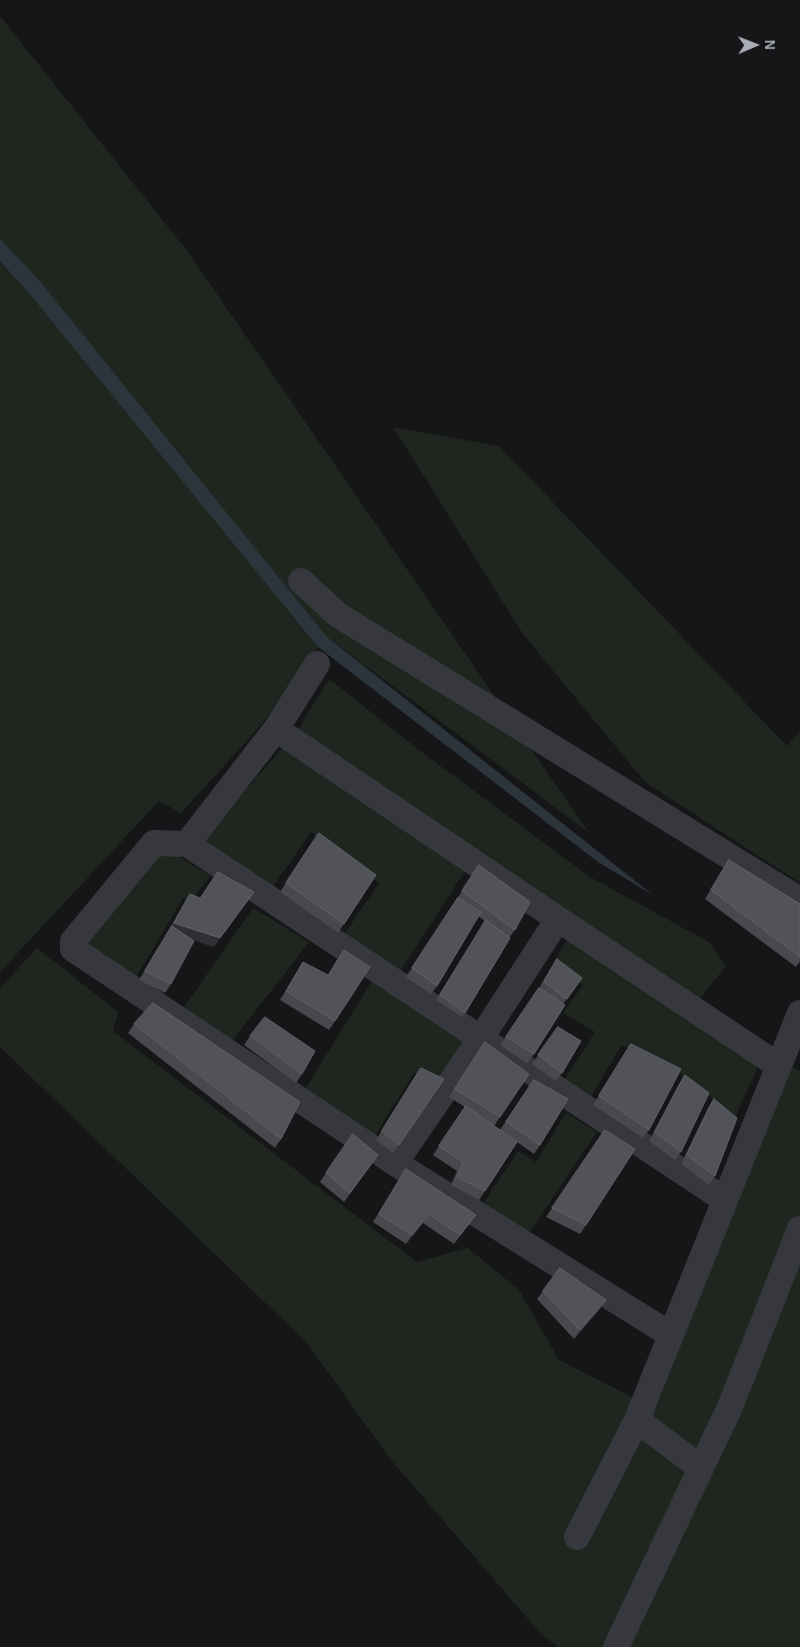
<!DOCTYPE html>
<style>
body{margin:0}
#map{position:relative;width:800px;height:1647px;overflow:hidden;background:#161618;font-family:Arial,sans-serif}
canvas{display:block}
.north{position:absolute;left:730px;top:20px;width:50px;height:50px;-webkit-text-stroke:4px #111113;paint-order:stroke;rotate:89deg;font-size:14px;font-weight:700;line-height:20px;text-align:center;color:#a8adb8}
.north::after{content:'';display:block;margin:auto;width:18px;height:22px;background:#a8adb8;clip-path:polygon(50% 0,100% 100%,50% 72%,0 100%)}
</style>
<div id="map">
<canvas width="800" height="1647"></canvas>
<div class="north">N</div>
</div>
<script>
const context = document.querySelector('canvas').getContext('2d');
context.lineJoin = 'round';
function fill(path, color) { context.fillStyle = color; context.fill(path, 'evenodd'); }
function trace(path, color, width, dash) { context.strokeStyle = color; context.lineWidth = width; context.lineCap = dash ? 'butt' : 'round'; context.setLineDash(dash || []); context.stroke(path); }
fill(new Path2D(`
 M0,16L188,252L589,833L326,636L262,724L181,813L159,801L0,972Z
 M393,427L499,446L787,746L800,732V883L645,782L523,634Z
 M329,679L423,753L590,877L709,942L726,966L698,1001L297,731Z
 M285,745L465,871L399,973L343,936L379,883L311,832L272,888L200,842Z
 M164,847L210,876L190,902L183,898L131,986L82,946Z
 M253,908L309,942L232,1041L183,1009Z
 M569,936L759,1065L735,1117L683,1075L622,1045L587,1103L561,1085L595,1032L563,1013L583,985L553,963Z
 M37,948L118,1012L113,1031L417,1262L468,1248L519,1290L559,1360L656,1409L790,1065L800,1071V1647H558L541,1634L391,1460L307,1343L0,1047V988Z
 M375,976L470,1039L440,1086L414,1073L373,1139L302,1094Z
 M566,1113L597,1132L527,1236L482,1205L518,1151L536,1162Z`), '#1e261f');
fill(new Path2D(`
 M0,239L39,280L326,636L653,895L598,862L318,647L28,292L0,261Z`), '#2c353c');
trace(new Path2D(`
 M301,581L338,615L800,900
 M276,729L558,919L779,1066
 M187,844L276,729L317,664
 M395,1163L481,1038L558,919
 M671,1335L395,1163L73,949V941L154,843L187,844L725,1200
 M637,1420L701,1468
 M577,1537L637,1420L800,1013
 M616,1647L730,1407L800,1229`), '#37383d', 26);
fill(new Path2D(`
 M313,841L376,875L338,933L280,892Z
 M729,860L800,904V961L796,967L705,899Z
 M479,865L515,930L509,938L462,1017L436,1000L485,921L478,916L437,986L431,994L406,977Z
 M190,894L214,947L191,939L171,984L165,993L139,980L169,930L184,903Z
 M557,959L582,978L563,1004L534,1054L527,1063L500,1045L539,988L551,968Z
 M303,962L335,1021L329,1030L280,1000Z
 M134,1024L281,1139L275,1148L128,1033Z
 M558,1027L562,1073L556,1081L532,1064Z
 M250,1036L302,1074L296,1083L244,1045Z
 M485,1042L500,1117L494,1126L500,1130L534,1080L540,1145L534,1154L517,1142L479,1200L451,1185L457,1171L433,1155L465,1107L449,1097Z
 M631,1044L649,1130L643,1138L593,1105Z
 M421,1068L444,1079L393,1153L376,1140Z
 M685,1075L681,1152L675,1160L649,1141L679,1084Z
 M714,1099L715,1176L709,1185L681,1164L708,1108Z
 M605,1130L586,1225L580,1234L546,1217Z
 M353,1134L378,1155L344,1202L320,1182Z
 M406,1169L470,1223L454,1244L423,1223L406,1244L373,1222Z
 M543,1291L606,1300L600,1309L574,1339L537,1299Z`), '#47494d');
fill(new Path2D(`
 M254,892L214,947L168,931L174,923Z
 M429,1214L423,1223L406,1244L412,1235Z
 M606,1300L600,1309L574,1339L580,1330Z`), '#2f3033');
const building = new Path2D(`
 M319,833L376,875L344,924L286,883Z
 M729,860L800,904V957L711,890Z
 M479,865L530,902L515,930L462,891Z
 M218,872L254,892L220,938L174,923L190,894L200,898Z
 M458,898L481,912L437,986L412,968Z
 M486,920L510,938L465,1013L440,995Z
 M172,926L194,941L171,984L145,971Z
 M344,950L370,967L335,1021L286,991L303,962L328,975Z
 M557,959L582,978L567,999L544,982Z
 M539,988L565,1005L534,1054L506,1037Z
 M153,1003L300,1102L281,1139L134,1024Z
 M265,1017L315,1051L302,1074L250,1036Z
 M558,1027L581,1041L562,1073L538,1055Z
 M485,1042L529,1074L500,1117L455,1089Z
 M631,1044L681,1069L649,1130L599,1096Z
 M421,1068L444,1079L399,1145L382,1131Z
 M685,1075L709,1093L681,1152L655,1132Z
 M534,1080L568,1099L540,1145L506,1122Z
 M714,1099L737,1118L715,1176L687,1155Z
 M466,1106L517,1142L485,1191L457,1177L463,1162L439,1146Z
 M605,1130L635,1149L586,1225L552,1208Z
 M353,1134L378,1155L350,1193L326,1173Z
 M406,1169L476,1215L460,1235L429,1214L412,1235L379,1214Z
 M560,1268L606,1300L580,1330L543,1291Z`);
fill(building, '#525359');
trace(building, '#5f6168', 1);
</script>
